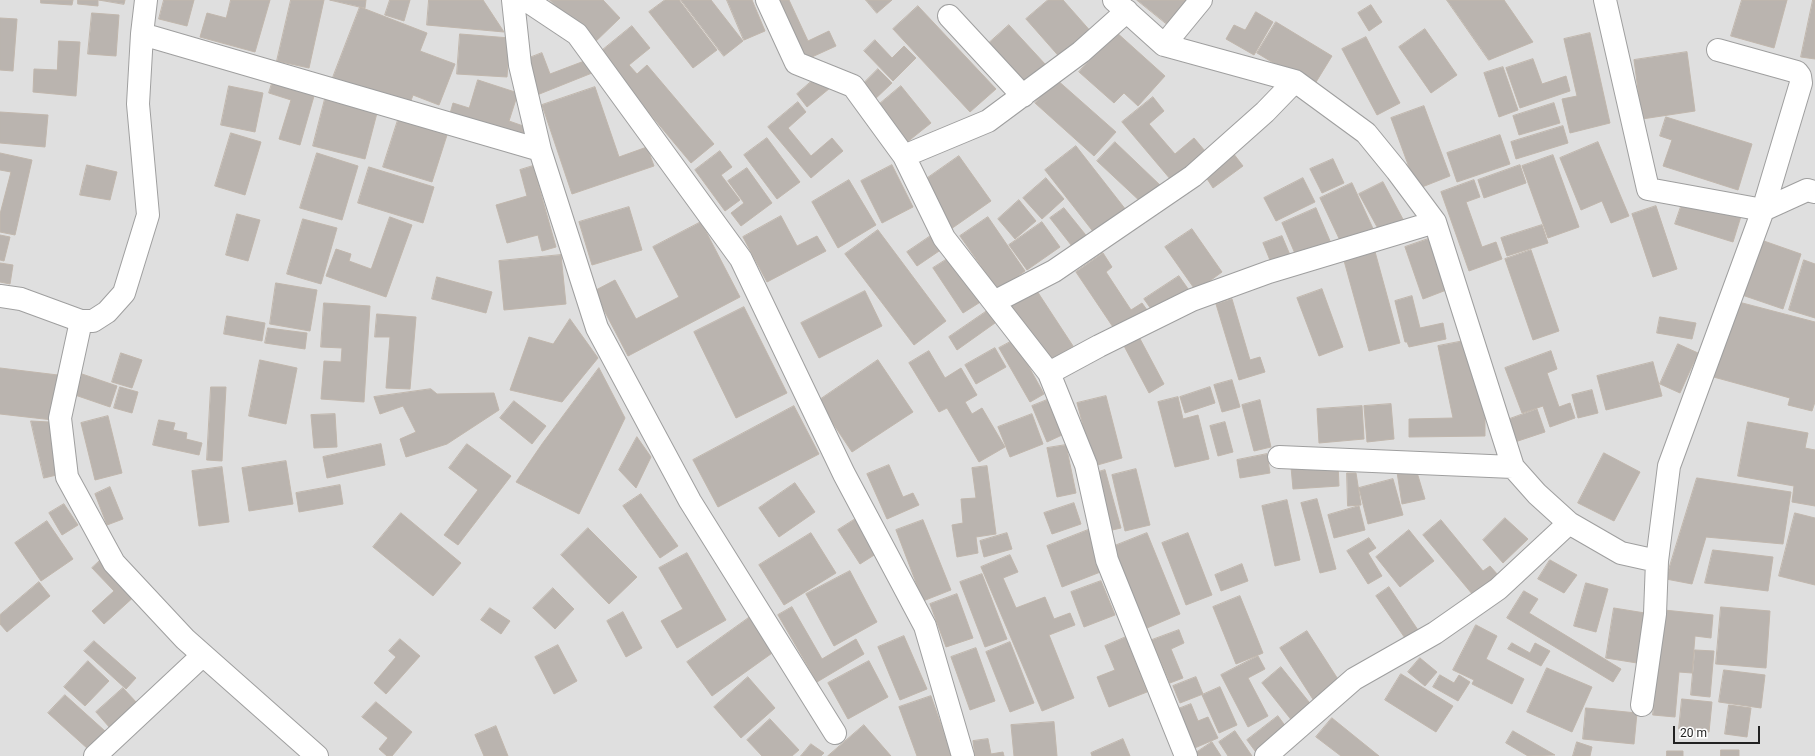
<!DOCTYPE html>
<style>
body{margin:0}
#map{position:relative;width:1815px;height:756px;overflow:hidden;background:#f1efea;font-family:Roboto,sans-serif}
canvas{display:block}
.scale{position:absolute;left:1673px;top:726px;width:87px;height:18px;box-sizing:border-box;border:2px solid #222;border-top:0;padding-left:5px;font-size:12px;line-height:14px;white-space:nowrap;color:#222;-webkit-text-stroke:3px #fff;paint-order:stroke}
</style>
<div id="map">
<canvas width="1815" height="756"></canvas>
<div class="scale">20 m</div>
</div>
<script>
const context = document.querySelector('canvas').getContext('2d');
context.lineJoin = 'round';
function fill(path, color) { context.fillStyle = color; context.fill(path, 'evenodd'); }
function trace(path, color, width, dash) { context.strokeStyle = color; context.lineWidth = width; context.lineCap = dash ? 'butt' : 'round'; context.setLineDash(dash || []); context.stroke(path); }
fill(new Path2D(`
 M0,0H1815V756H0Z`), '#dfdfdf');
const building = new Path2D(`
 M41,0H73L72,5L41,3Z
 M78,0H98V6L78,4Z
 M99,0H125L124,4Z
 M164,0H194L187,26L159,19Z
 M231,0H270L255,52L200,37L207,13L226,18Z
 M291,0H324L309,68L277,61Z
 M330,0H366L365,8Z
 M390,0H410L404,21L385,15Z
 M429,0H483L504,32L427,25Z
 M550,0H603L620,18L592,45Z
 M665,0H679L717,50L693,68L649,12Z
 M681,0H711L743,41L724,56Z
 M727,0H752L765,31L744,40Z
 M773,0H789L808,41L829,31L836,46L801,62Z
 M866,0H892L877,13Z
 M1048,0H1063L1093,34L1063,61L1026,19Z
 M1137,0H1187L1167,24Z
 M1447,0H1504L1533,42L1489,60Z
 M1742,0H1787L1774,48L1731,36Z
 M1813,0H1815V59L1801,57Z
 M1371,5L1382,22L1369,31L1358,13Z
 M918,6L996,89L970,112L893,29Z
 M360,7L427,33L420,51L455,64L439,105L413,95L408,109L332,80Z
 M1256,12L1273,22L1254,55L1226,39L1234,25L1245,30Z
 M92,13L119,15L116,56L88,54Z
 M0,18L17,19L13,71L0,70Z
 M1276,22L1332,56L1313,87L1257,53Z
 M1009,25L1045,64L1025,82L989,43Z
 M632,26L650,48L629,65L637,74L647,65L714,144L691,163L599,53Z
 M1425,29L1457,75L1431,93L1399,47Z
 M1115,31L1165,76L1138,106L1124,93L1114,103L1079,72Z
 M1590,33L1610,123L1570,133L1562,99L1577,96L1564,39Z
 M460,34L510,38L507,77L457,74Z
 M1366,37L1400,103L1377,115L1342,49Z
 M875,40L892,58L904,46L916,58L893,81L864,51Z
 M59,41L80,42L76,96L33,92L34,69L57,70Z
 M1687,52L1695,111L1642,119L1634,60Z
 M542,53L550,74L587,60L592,73L537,95L524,60Z
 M1533,59L1542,84L1566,76L1570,91L1520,108L1506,68Z
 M1503,67L1518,110L1499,117L1484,73Z
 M878,69L892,83L873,101L860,87Z
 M819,75L830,88L807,107L797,94Z
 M274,77L316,89L300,145L279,139L291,100L269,93Z
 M1056,79L1116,132L1094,156L1035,103Z
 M478,80L518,93L509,121L529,128L524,142L449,117L453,103L469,108Z
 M229,86L263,93L255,132L221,125Z
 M901,86L931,123L906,143L876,107Z
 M595,87L619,157L647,147L654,166L572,194L542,105Z
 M1153,97L1164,111L1149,124L1175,154L1194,138L1205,151L1171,180L1122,122Z
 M325,99L377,113L365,159L313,146Z
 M798,102L806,112L788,128L811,156L832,138L843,151L811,178L768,127Z
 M1554,103L1560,123L1519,135L1513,116Z
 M1424,106L1450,176L1417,189L1391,118Z
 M0,112L48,115L45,147L0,143Z
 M1666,117L1752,144L1738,190L1663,166L1672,140L1660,136Z
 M398,120L447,135L432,182L383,167Z
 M1563,126L1568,143L1516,159L1511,142Z
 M231,133L261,142L245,195L215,186Z
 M1500,135L1510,164L1457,182L1447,153Z
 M767,138L800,182L777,199L744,155Z
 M1115,142L1161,186L1143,204L1097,161Z
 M1598,142L1629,216L1611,223L1602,201L1581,210L1560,158Z
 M1076,146L1126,210L1095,234L1045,170Z
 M720,151L732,167L721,175L740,200L725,211L695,170Z
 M0,153L32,160L15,235L0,232V214L11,172L0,170Z
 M317,153L358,166L342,220L300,208Z
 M1233,153L1243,166L1213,188L1204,174Z
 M1553,155L1579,227L1548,238L1522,166Z
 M959,156L991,201L951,229L919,184Z
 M1333,159L1344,183L1322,193L1310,169Z
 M87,165L117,172L110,200L80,195Z
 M892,165L913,207L882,223L861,181Z
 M1520,165L1526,183L1484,198L1478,180Z
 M533,166L556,247L542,251L538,235L507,243L496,205L527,196L520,170Z
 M369,167L434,187L423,223L358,203Z
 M747,168L772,203L741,226L731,213L744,203L728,181Z
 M1046,178L1064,199L1042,219L1023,198Z
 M1303,178L1315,202L1276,221L1264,198Z
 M849,180L876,225L838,248L812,202Z
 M1474,180L1480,197L1466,202L1482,247L1496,242L1502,259L1469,271L1441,192Z
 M1383,182L1405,223L1382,236L1359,194Z
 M1352,183L1376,235L1344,249L1320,198Z
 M1685,195L1742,213L1733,242L1675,224Z
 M1019,200L1036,221L1015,239L998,219Z
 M1656,206L1677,269L1653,277L1632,214Z
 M629,207L642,250L592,265L579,222Z
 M1064,208L1089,239L1075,250L1050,218Z
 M1316,208L1333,248L1299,263L1282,223Z
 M237,214L260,220L248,261L226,255Z
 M781,216L797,246L817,236L826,251L767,282L743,237Z
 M390,217L412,225L386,297L326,276L336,249L351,254L349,261L371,269Z
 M988,217L1025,271L998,290L960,236Z
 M303,219L337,228L321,284L287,274Z
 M701,222L740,297L628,356L594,291L615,280L636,319L679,297L653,247Z
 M1042,222L1060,247L1027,270L1009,245Z
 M1542,225L1548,243L1507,256L1501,238Z
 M1192,229L1222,272L1196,291L1165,247Z
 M878,230L946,321L914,345L845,254Z
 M935,233L945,247L917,266L907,252Z
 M0,235L10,237L4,261L0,260Z
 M1282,236L1293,262L1274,270L1263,243Z
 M1431,238L1449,289L1423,299L1405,247Z
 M1761,240L1801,254L1783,309L1742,295Z
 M1374,248L1400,343L1369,351L1343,257Z
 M1531,250L1559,331L1533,340L1505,259Z
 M1103,253L1112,267L1106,272L1131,310L1142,303L1150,314L1119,336L1076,272Z
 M561,255L566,304L504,310L499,261Z
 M952,256L982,301L963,313L933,268Z
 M1804,260L1815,264V318L1789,310Z
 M0,263L13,265L10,284L0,282Z
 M1179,276L1191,293L1156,316L1144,299Z
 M437,277L492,292L486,313L432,299Z
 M276,283L317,290L310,331L270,324Z
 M1035,288L1073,346L1047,363L1009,304Z
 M1322,289L1343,347L1319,356L1297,298Z
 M865,291L882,326L819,358L801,323Z
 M1412,296L1420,328L1443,323L1446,339L1409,347L1407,342H1405L1395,301Z
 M1232,299L1250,360L1260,357L1265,372L1239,380L1216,304Z
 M1731,300L1815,322V402L1812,411L1788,405L1790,398L1710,376Z
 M324,303L370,306L364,402L321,399L324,361L341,362L342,348L321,347Z
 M744,307L787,393L736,418L694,332Z
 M987,311L995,323L957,350L949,337Z
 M377,314L416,317L410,389L386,388L390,337H375Z
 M227,316L265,323L262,341L224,334Z
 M1660,317L1696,323L1692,339L1657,333Z
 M570,319L598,358L562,402L510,390L529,337L553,344Z
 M268,328L307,333L305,349L265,343Z
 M1138,335L1164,384L1149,393L1123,344Z
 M1014,340L1044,394L1030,402L999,348Z
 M1469,340L1485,417V436L1409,437V419L1453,418L1438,346Z
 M1678,344L1698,353L1680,393L1660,384Z
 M995,348L1006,367L976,384L965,365Z
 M929,351L945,378L961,368L977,395L965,402L972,414L982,408L1005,447L979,462L947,408L939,412L909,363Z
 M1551,351L1557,369L1547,373L1559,407L1570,403L1575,418L1550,427L1543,406L1522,413L1505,368Z
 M121,353L142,360L132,388L112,382Z
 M260,360L297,368L286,424L249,416Z
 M878,360L913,412L852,452L818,401Z
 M1653,362L1662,396L1606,410L1597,376Z
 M0,368L58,375L53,420L0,414Z
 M599,368L625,418L579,514L516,482L542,444Z
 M82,374L117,386L110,407L75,395Z
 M1232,380L1240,407L1222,412L1214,385Z
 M120,387L138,392L132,413L114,408Z
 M211,387H226L222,461L207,460Z
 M1210,387L1215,403L1185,413L1180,397Z
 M431,389L437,394L494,393L499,410L447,444L406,457L400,439L416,432L403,406L380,414L374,397Z
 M1592,390L1598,413L1578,418L1572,395Z
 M1106,396L1122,458L1094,466L1077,403Z
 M1178,397L1183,419L1198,415L1209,459L1175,467L1158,402Z
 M1047,400L1062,435L1047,442L1032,406Z
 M1260,400L1271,447L1254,451L1242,405Z
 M514,401L546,426L532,444L500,418Z
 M1391,404L1394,439L1367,442L1364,406Z
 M794,406L819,454L718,507L693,460Z
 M1362,406L1364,439L1319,443L1317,409Z
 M1537,409L1545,432L1515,442L1507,420Z
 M335,414L337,447L314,448L311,415Z
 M1032,414L1043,444L1010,457L998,427Z
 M108,416L122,473L95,480L81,423Z
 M159,420L175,423L173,430L187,433L186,439L202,443L199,455L153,445Z
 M31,421L49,422L61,474L44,478Z
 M1225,422L1233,452L1218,456L1210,426Z
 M1748,422L1808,433L1805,448L1815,450V506L1792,502L1794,486L1738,476Z
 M637,437L651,457L636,488L619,470Z
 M381,444L385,465L327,478L323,457Z
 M467,444L511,476L458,545L444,535L478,490L449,468Z
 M1066,445L1076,493L1057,497L1047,448Z
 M1604,453L1640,472L1614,521L1578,503Z
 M1267,454L1270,473L1240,478L1237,460Z
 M286,461L293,504L249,511L242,468Z
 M1338,464L1339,486L1293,489L1291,467Z
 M889,465L903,497L913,493L919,505L887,519L867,474Z
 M987,466L996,534L976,537L978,553L957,557L952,525L963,523L961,499L976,498L972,468Z
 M222,467L229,522L199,526L192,471Z
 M1136,469L1150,525L1125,531L1112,475Z
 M1416,469L1425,499L1402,504L1397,472Z
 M1105,470L1121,528L1108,531L1092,474Z
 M1347,473H1356L1361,505L1348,506Z
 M1697,478L1791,492L1783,544L1706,537L1692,584L1666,579Z
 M1393,479L1403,515L1368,524L1359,488Z
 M795,483L815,512L779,537L759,508Z
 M340,485L343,504L299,512L296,493Z
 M110,487L123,519L107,525L95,494Z
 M641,494L678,546L660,558L623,506Z
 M1317,499L1336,569L1320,573L1301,503Z
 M1287,500L1300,560L1275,566L1262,506Z
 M1074,503L1081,524L1052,534L1044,513Z
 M64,504L78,525L62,535L49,513Z
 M1359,506L1365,530L1334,538L1328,515Z
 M401,513L461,563L433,596L373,547Z
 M1795,513L1815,518V585L1779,576Z
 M857,518L879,552L860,564L838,530Z
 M1505,518L1528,539L1503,563L1483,540Z
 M923,520L951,590L923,601L896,530Z
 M1441,520L1483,571L1490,566L1498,575L1473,595L1423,535Z
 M47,521L73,559L41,581L15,543Z
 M588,528L637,577L609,604L561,555Z
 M1088,530L1103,571L1062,587L1047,546Z
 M1409,530L1434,561L1400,587L1376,557Z
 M811,533L836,573L784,605L759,565Z
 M1007,533L1012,549L984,557L980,541Z
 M1147,533L1180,614L1140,631L1107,549Z
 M1188,533L1212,595L1186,605L1162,543Z
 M1369,538L1376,548L1368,553L1382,576L1368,584L1347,551Z
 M1713,550L1773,557L1768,591L1705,583Z
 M687,553L726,620L677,648L661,621L683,609L659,568Z
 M1010,555L1018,572L1003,578L1016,608L1045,597L1054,619L1070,613L1075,625L1049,635L1074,698L1042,711L981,567Z
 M104,557L137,594L104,624L92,611L114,591L92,568Z
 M1550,560L1577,575L1564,593L1538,579Z
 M1242,564L1248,581L1221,591L1215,575Z
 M850,571L877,622L834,646L806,594Z
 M982,574L1007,639L985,647L960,582Z
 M1101,581L1115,615L1084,627L1071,592Z
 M39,582L50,596L7,632L0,624V615Z
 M1586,583L1608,589L1596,632L1574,626Z
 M1389,587L1420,633L1407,641L1376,596Z
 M553,588L574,609L555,629L533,608Z
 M1524,591L1538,599L1529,613L1621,669L1613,682L1507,618Z
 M957,594L973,638L946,647L930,604Z
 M1240,596L1263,653L1236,664L1213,607Z
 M792,607L822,659L856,639L864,654L817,682L778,615Z
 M1721,607L1770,611L1766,668L1716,664Z
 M490,608L510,621L501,634L481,620Z
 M1614,608L1645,613L1637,663L1606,658Z
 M1664,610L1713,615L1711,638L1695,636L1692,673L1679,672L1675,717L1653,715Z
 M623,612L642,648L626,657L607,621Z
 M750,617L775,651L712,696L687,662Z
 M1476,625L1497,636L1486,659L1524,679L1512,704L1472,684L1474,680L1453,670Z
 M1179,630L1184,643L1171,649L1183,678L1170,683L1152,640Z
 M1307,631L1343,687L1316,704L1280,648Z
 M904,636L927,689L900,700L878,647Z
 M1126,637L1147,692L1109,707L1097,677L1115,670L1105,646Z
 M400,639L420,656L386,694L374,683L396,657L389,651Z
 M94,641L136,678L126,689L84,651Z
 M1010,642L1034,703L1010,712L986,652Z
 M1512,643L1530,653L1535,643L1550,651L1541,666L1508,649Z
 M558,645L577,681L554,694L535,657Z
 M976,648L995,701L970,710L951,657Z
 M1695,650L1714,651L1710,697L1691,695Z
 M1258,656L1265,669L1248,678L1268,716L1248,727L1221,675Z
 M1420,658L1437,672L1425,686L1408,672Z
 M88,661L109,681L85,706L64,687Z
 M869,661L888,697L848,719L828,683Z
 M1281,667L1313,707L1293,722L1262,683Z
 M1547,668L1592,687L1572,732L1527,712Z
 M1724,670L1765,675L1761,708L1719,702Z
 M1401,674L1453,706L1436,732L1385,700Z
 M1440,675L1454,683L1459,675L1470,682L1458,701L1433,687Z
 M748,677L775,708L741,738L714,707Z
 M1196,677L1203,694L1180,703L1173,686Z
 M1220,687L1237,725L1219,733L1202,695Z
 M123,688L137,703L110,728L96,712Z
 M65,695L105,731L88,749L48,713Z
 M931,696L952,756H917L899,707Z
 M1682,699L1712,702L1709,732L1679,729Z
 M376,702L412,732L392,756H387L379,749L388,738L362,717Z
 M1191,704L1198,721L1208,717L1218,738L1190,750L1173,711Z
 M1729,705L1751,708L1747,737L1725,734Z
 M1586,708L1637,713L1634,744L1583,739Z
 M1278,716L1289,731L1258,755L1247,740Z
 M1332,718L1379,756H1341L1316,737Z
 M770,719L799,750L792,756H762L747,740Z
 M1054,722L1057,756H1014L1011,725Z
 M864,725L891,756H828Z
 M496,726L508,756H484L475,735Z
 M1235,731L1252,756H1228L1219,742Z
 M1513,731L1555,755L1528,756L1506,743Z
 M988,739L991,754L1003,752L1004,756H975L973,741Z
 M1123,739L1130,756H1092L1091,753Z
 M1212,742L1221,756H1191Z
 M1577,742L1592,747L1590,756H1573Z
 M811,744L824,753L821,756H801Z
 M1721,750H1739V756H1721Z
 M1667,751H1683V756H1667Z`);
fill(building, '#bab4af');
trace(building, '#c1b7ad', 1);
const minor = new Path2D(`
 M513,0L520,65L540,150L597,328L690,501L835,733
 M526,0L577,34L741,259L844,474L925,626L963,756
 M767,0L796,63L853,86L904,156L944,238L1049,373L1086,465L1107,560L1186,756
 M1114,0L1164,45L1295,81L1366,133L1397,171L1435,222L1513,467L1537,494L1569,523L1621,553L1657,561
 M1605,0L1648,189L1763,210L1807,190L1815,192
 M949,16L1023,96
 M142,34L540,150
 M1164,45L1201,0
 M904,156L988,121L1081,52L1127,11
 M0,296L21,299L81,321H93L107,312L124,293L148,215L138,104L142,34L146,0
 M994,302L1054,271L1193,176L1265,112L1295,81
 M81,321L60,418L67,477L114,563L185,639L317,756
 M1049,373L1099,346L1192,300L1269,272L1435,222
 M1279,457L1513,467
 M1642,705L1655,614L1657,561L1669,466L1763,210L1801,83L1800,76L1797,72L1718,50
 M95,756L203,655
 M1266,756L1354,679L1435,633L1498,589L1569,523`);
trace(minor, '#9f9f9f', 24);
trace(minor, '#fff', 22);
</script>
